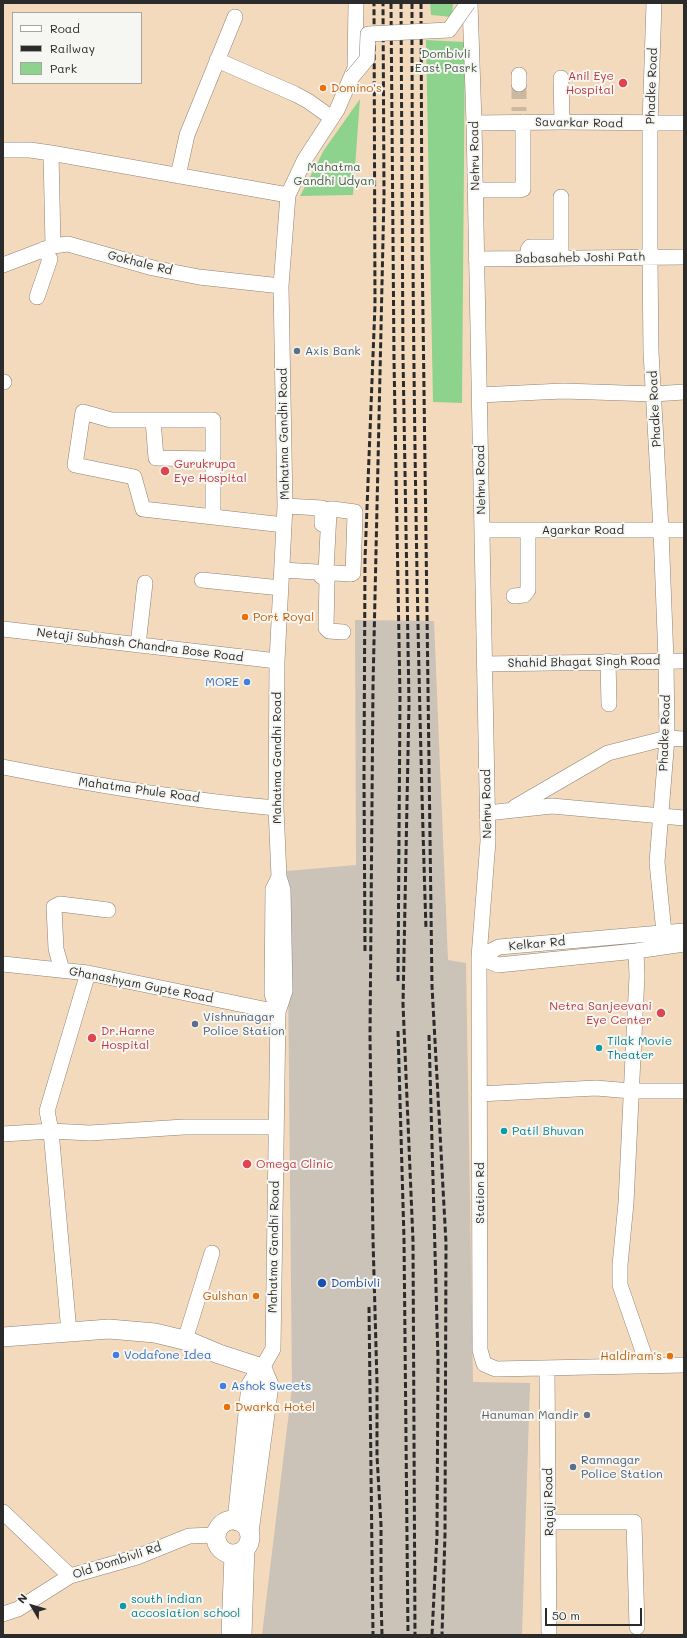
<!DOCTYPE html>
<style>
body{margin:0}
#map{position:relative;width:687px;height:1638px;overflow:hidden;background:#f4dabd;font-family:Mali,sans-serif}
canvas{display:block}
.frame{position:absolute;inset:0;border:4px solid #2b2b2b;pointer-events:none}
.legend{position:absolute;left:12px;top:12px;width:130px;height:72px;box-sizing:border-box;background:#f6f6f2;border:1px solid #a5a5a2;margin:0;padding:5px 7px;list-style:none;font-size:12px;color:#2b2b2b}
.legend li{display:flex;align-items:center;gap:8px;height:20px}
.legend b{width:20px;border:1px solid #a5a5a2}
.north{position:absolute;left:12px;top:1586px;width:40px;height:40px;-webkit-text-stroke:3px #f6f6f2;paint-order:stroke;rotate:308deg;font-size:11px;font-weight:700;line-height:16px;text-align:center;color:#2b2b2b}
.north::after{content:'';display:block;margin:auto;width:14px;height:18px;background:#2b2b2b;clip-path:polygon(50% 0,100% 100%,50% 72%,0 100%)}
.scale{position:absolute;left:545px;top:1608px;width:97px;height:18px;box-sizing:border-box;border:2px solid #2b2b2b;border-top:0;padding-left:5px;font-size:12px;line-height:14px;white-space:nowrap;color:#2b2b2b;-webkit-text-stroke:3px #f6f6f2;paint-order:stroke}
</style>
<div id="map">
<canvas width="687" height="1638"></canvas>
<div class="frame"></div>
<ul class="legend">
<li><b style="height:5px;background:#fff"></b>Road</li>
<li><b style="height:5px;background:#2b2b2b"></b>Railway</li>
<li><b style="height:11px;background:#8dd38d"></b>Park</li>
</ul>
<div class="north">N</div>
<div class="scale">50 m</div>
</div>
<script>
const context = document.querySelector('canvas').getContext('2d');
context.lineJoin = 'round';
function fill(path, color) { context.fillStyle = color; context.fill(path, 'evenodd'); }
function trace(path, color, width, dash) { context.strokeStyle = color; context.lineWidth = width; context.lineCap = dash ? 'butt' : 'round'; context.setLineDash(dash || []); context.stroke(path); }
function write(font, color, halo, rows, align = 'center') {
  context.font = font + ' Mali,sans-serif'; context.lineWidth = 4; context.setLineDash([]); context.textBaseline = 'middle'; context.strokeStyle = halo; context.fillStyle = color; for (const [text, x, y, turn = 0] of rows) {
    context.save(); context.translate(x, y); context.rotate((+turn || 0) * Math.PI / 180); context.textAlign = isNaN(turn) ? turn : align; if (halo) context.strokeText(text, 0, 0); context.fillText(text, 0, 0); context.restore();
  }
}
fill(new Path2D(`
 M355,620L434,621L448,960L466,963L473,1382L530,1383L522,1635H262L292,1387L287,871L356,865Z`), '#cbc2b8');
fill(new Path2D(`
 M430,3H453L452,17L431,15Z
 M426,40L465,42L462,403L433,402Z
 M360,99L353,195L300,196L324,150Z`), '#8dd38d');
trace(new Path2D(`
 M519,84V111`), '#ccb7a0', 15, [15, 8]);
const minor = new Path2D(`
 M470,3L474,123L488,841L479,957L480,1350L484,1364L496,1369L684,1365
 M654,3L650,124V257L651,352L661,530L666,660L667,738L657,862L664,933
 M217,60L295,94L308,101L332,118
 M519,75V84
 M561,78L562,122
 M474,123L562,122L684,123
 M3,150H30L51,153L288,195
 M51,153L53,246
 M178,176L187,135L235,17
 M475,190H520L523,189V122
 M561,258V197
 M476,259L684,257
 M528,259V250L530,247H560
 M3,265L53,246L68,244L153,268L199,277L281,286
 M37,297L50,259L44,249
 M3,382H4
 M479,395L563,391L654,394L684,392
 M153,420L156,458L213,459
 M285,506L322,508V524
 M213,517V420H111L83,412L75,465L134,477L143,509L284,525
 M483,530H684
 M282,570L351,574L353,573L355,515V512L333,509H330L329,512L326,572
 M320,572L321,576L327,580L326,628L329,631L343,632
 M202,580L281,588
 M514,596L524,595L528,590V530
 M3,629L277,661
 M138,645L145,583
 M608,661L609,704
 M484,664L684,661
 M3,767C93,785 184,800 276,808
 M515,807L608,753L667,738L684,739
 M487,813L552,806L684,818
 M636,951L637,976L635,1015L626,1203L620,1265V1285L648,1366
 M479,957L499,947L684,931
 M479,957L498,965L636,951L684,944
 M3,964L88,973L278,1012
 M62,970L56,949L54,907L60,904L108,910
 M278,1012L285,991L283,890L279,877
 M479,1094L596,1088L631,1091H684
 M3,1134L51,1131L90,1133L184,1127H276
 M69,1332L51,1131L47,1111L88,973
 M185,1340L212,1253
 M262,1368L273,1349L278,1012L272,994L273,889L279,877L276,808L277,661L285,506L281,286L288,195L305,159L337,110L355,68L356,3
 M547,1368L549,1635
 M3,1512L70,1576
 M549,1522H634L637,1627
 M3,1614L18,1609L70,1576L137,1557L189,1536L216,1535
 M229,1635L232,1554
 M244,1635L247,1547`);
const major = new Path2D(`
 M3,1337L109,1329L155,1333L188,1341L219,1354L262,1368
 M216 1537a17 17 0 1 1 34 0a17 17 0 1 1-34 0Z
 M237,1521L251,1385L262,1368
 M249,1532L269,1385L262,1368`);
trace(minor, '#908274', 16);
trace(major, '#908274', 20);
trace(minor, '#fff', 15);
trace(major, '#fff', 19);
trace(new Path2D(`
 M391,3L394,359L400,696L398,983
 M401,3L403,356L409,703L403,1004L413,1241L415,1635
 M412,3C412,312 416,621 426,929
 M421,3L422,242L432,986L446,1243L445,1534L442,1635
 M365,951L364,777L365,559L375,305L374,3
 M398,1031L404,1239L408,1635
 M429,1035L438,1359L437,1535L432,1635
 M369,1307L373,1635
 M382,1635L381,1596V1525L377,1456V1383L373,1239L370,1037L373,686L384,195L383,3`), '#2b2b2b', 3, [6, 3]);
const minorBridge = new Path2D(`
 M352,77L367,59L368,34L449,30L468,3`);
trace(minorBridge, '#908274', 16, []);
trace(minorBridge, '#fff', 15);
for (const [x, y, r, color] of [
 [623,83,5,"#e0444e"],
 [323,88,4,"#e8710a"],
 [297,351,4,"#5c6f8a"],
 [165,471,5,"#e0444e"],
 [245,617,4,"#e8710a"],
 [247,682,4,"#3f7fe0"],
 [661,1013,5,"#e0444e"],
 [195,1024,4,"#5c6f8a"],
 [92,1038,5,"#e0444e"],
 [599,1048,4,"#0f9aa8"],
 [504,1131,4,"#0f9aa8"],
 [247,1164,5,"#e0444e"],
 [322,1283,5,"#1a4fb4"],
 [256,1296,4,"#e8710a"],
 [116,1355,4,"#3f7fe0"],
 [670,1356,4,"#e8710a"],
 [223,1386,4,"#3f7fe0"],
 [227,1407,4,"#e8710a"],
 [587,1415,4,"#6b7280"],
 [573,1467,4,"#5c6f8a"],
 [123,1606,4,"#0f9aa8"]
]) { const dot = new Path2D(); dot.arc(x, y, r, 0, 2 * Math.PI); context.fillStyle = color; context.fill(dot); trace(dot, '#f6f6f2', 1.5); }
write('12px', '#485d48', '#f6f6f2', [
 ["Dombivli",446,54],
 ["East Pasrk",446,68],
 ["Mahatma",334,167],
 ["Gandhi Udyan",334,181]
]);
write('12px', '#be3a42', '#f6f6f2', [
 ["Anil Eye",614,76,"right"],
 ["Hospital",614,90,"right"],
 ["Gurukrupa",174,464],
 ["Eye Hospital",174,478],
 ["Netra Sanjeevani",652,1006,"right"],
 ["Eye Center",652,1020,"right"],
 ["Dr.Harne",101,1031],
 ["Hospital",101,1045],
 ["Omega Clinic",256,1164]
], 'left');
write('12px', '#2b2b2b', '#f6f6f2', [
 ["Phadke Road",652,86,-88],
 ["Savarkar Road",579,123,1],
 ["Nehru Road",475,156,-91],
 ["Babasaheb Joshi Path",580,258,-1],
 ["Gokhale Rd",140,263,14],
 ["Phadke Road",655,409,-93],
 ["Mahatma Gandhi Road",284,434,-91],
 ["Nehru Road",481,480,-91],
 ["Agarkar Road",583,530],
 ["Netaji Subhash Chandra Bose Road",140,645,7],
 ["Shahid Bhagat Singh Road",584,662,-1],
 ["Phadke Road",665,733,-88],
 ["Mahatma Gandhi Road",277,758,-90],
 ["Mahatma Phule Road",139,790,8],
 ["Nehru Road",487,804,-91],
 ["Kelkar Rd",537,944,-5],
 ["Ghanashyam Gupte Road",141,985,11],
 ["Station Rd",480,1193,-90],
 ["Mahatma Gandhi Road",274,1247,-89],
 ["Rajaji Road",549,1502,-91],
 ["Old Dombivli Rd",117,1561,-18]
]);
write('12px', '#c56008', '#f6f6f2', [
 ["Domino's",331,88],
 ["Port Royal",253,617],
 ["Gulshan",248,1296,"right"],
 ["Haldiram's",662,1356,"right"],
 ["Dwarka Hotel",235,1407]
], 'left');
write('12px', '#4e5e75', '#f6f6f2', [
 ["Axis Bank",305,351],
 ["Vishnunagar",203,1017],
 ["Police Station",203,1031],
 ["Ramnagar",581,1460],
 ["Police Station",581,1474]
], 'left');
write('12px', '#366cbe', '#f6f6f2', [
 ["MORE",239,682,"right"],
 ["Vodafone Idea",124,1355],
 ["Ashok Sweets",231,1386]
], 'left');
write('12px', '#0d838f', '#f6f6f2', [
 ["Tilak Movie",607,1041],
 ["Theater",607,1055],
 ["Patil Bhuvan",512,1131],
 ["south indian",131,1599],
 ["accosiation school",131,1613]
], 'left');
write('12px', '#164399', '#f6f6f2', [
 ["Dombivli",331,1283]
], 'left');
write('12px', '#5b616d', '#f6f6f2', [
 ["Hanuman Mandir",579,1415]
], 'right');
</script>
